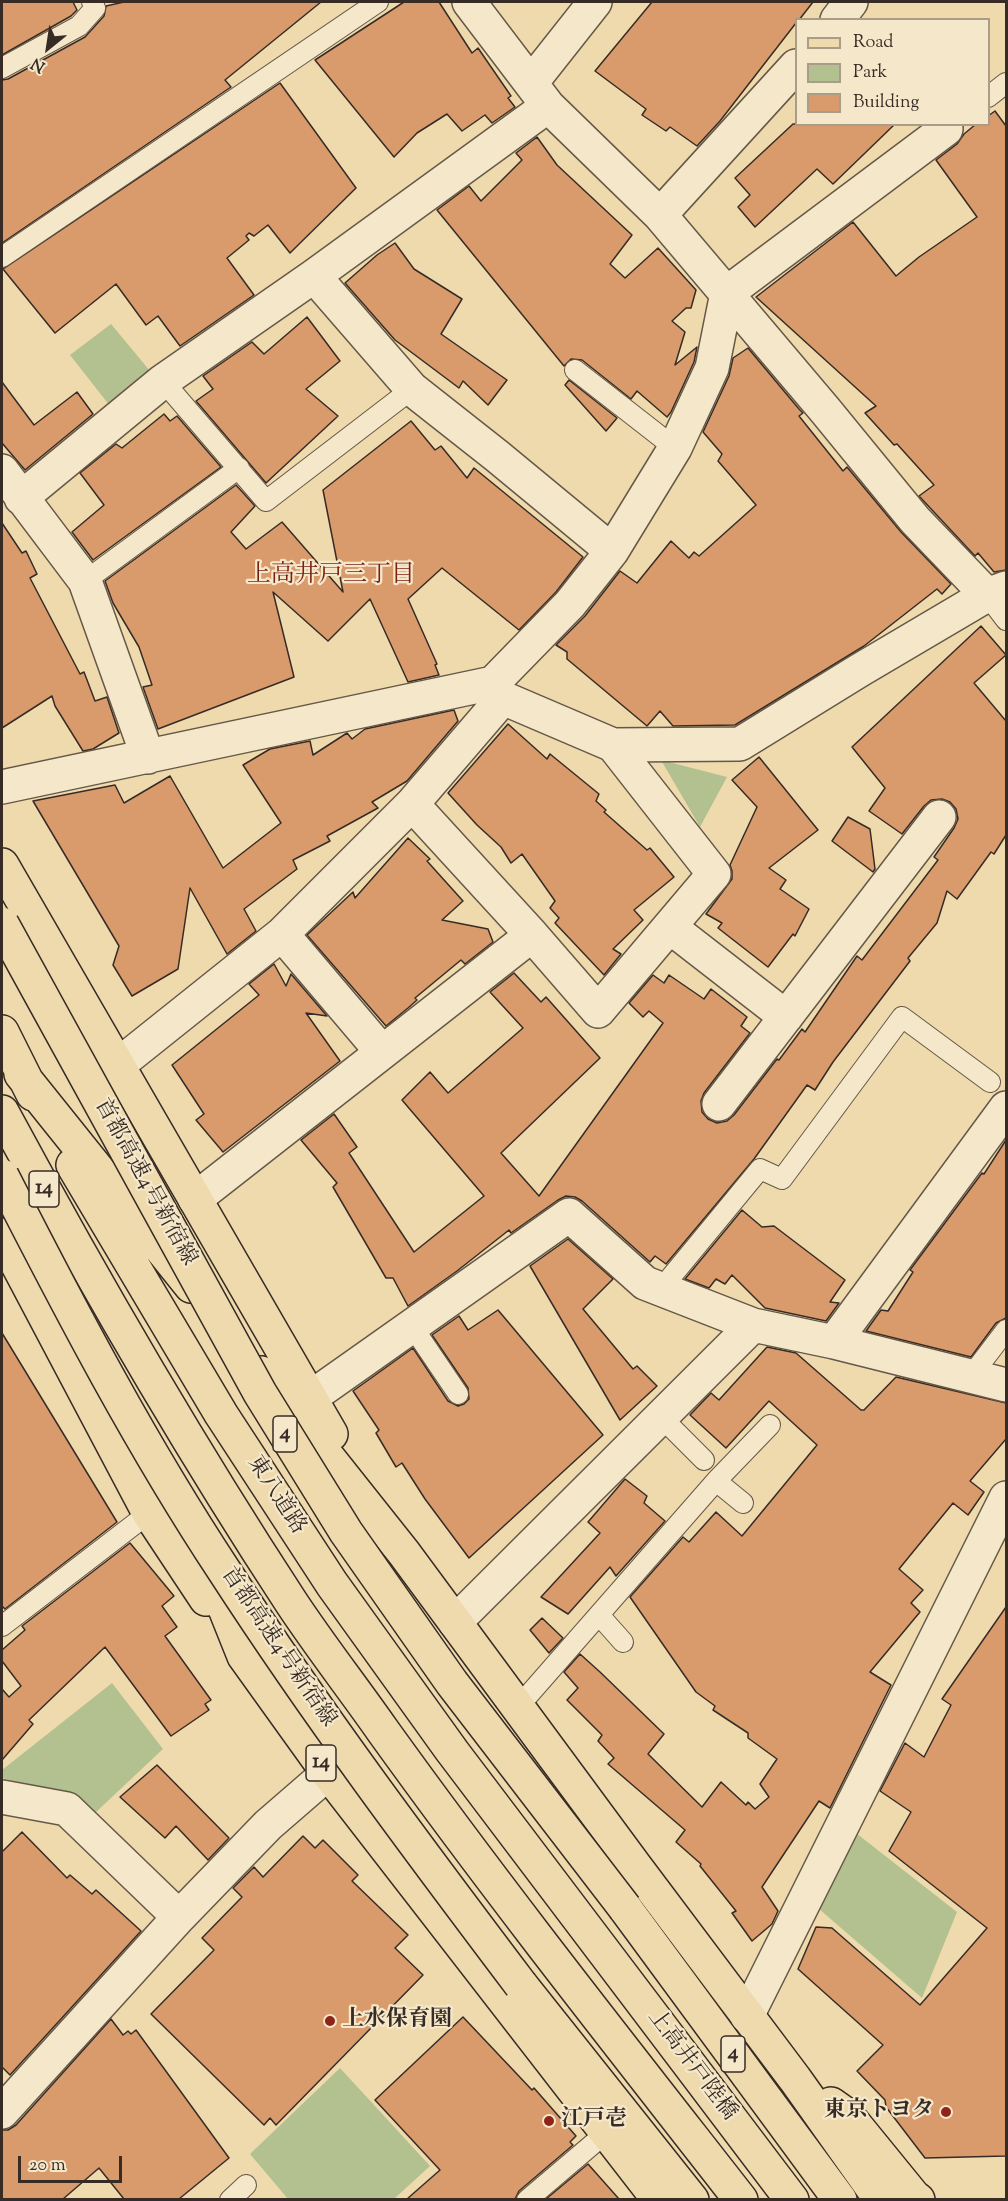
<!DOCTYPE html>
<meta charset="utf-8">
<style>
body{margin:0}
#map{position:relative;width:1008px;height:2201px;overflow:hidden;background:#efdaae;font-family:"Sorts Mill Goudy",serif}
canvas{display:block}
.frame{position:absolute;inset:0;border:3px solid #372c25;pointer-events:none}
.legend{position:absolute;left:795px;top:18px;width:195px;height:108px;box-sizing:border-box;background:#f5e7ca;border:2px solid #a99c88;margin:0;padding:8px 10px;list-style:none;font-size:18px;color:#372c25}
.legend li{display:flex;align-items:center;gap:12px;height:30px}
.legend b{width:30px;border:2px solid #a99c88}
.north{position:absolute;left:18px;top:18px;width:60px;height:60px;-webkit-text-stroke:4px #f5e7ca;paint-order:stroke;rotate:210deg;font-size:16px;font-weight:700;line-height:24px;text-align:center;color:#372c25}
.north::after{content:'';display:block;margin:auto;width:21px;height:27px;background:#372c25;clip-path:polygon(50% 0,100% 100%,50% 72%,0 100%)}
.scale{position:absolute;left:18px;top:2156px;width:104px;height:27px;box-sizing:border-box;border:3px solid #372c25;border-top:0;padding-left:8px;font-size:18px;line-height:21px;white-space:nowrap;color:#372c25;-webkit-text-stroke:4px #f5e7ca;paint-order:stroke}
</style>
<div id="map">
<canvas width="1008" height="2201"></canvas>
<div class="frame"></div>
<ul class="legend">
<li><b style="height:8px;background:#efdaae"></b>Road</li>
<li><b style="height:16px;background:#b2c18f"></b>Park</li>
<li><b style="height:16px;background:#d99a6c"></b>Building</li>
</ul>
<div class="north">N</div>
<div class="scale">20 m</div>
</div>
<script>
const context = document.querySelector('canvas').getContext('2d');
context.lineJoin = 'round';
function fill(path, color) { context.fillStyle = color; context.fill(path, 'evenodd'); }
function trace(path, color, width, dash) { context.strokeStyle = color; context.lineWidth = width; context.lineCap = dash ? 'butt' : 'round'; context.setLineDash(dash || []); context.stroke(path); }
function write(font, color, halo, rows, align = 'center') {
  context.font = font + ' "Sorts Mill Goudy","Noto Serif JP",serif'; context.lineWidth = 4.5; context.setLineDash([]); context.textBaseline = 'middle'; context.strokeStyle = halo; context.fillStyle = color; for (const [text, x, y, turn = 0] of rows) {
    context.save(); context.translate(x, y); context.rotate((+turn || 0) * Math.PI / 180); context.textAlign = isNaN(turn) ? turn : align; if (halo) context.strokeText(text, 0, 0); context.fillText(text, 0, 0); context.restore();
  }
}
fill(new Path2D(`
 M111,324L155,377L110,406L70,355Z
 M661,760L727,777L700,827Z
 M112,1683L163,1749L95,1813L79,1797L2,1778V1770Z
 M847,1826L957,1912L922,1998L811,1902Z
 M340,2068L430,2166L394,2199H288L250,2154Z`), '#b2c18f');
const building = new Path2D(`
 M2,2H73L77,10L71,16L2,55Z
 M124,2H321L225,80L231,87L2,243V80L8,79L85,37L104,16L106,6Z
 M404,2H439L472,53L478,48L511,96L508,98L515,107L492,123L485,115L462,131L447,114L417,133L394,157L315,60Z
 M652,2H813L799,20H796V23L720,121L697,146L670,127L666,131L642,115L646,109L595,71Z
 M280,83L356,188L290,253L268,225L254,236L249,233L246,236L249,240L227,258L254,295L180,346L158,316L146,325L116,284L55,333L3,269Z
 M995,111L1006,126V570L994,572L978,553L975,556L919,496L934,485L897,444L894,445L865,413L876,406L756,297L853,222L896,276L919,257L977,217L936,160L957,144L964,134L976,124H988V116Z
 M793,124H895L833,184L817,169L755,227L738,207L750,195L735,178Z
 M537,137L557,165L632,235L610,264L625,278L658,248L696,290L691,308H686L672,321L685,332L675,365L697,347L694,362L671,412L667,417L637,391L631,399L582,360L571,359L564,366L437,210L469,186L481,201L522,160L516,153Z
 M395,243L414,269L462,299L441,334L507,380L488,405L463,381L459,388L395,340L345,283L377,255Z
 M307,317L340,361L306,389L338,416L266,483L196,401L213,389L203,376L252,342L264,354Z
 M748,348L799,409L803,413L799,416L843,471L847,467L901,532L951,584L942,594L937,589L864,646L735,725L673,726L660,711L647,726L567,659V652L556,645L585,616L620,571L637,583L671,541L689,558L694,552L699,556L756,505L718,461L722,454L703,432L729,376L733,358Z
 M569,380L617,418L606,431L565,385Z
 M2,382L34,425L77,392L93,414L25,470L2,443Z
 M164,414L170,421L177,416L221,467L93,560L72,532L104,505L80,473L116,444L122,448Z
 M411,421L435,450L441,446L467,478L474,468L583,557L556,592L519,630L442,568L408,599L437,664L435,665L439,675L408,682L370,599L328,641L273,592L294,677L158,729L143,687L152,685L139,647L113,603L105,581L236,485L255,506L231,532L246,549L282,522L343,592L323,490Z
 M2,523L22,553L26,551L37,574L30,578L80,674L84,672L95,701L107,697L119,733L93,749L83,751L55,706L52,696L2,728Z
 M981,626L1006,655L974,683L1006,721V835L994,854L991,852L957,899L947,891L937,923L908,958L910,961L833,1062L815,1090L807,1085L754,1159L666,1264L655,1256L650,1262L582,1201L575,1197L566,1196L558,1200L511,1233L509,1230L457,1271L408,1306L393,1278H386L333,1187L337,1183L301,1140L334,1114L357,1147L349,1153L414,1252L484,1196L402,1100L430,1072L448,1093L523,1028L490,992L514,973L541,1002L546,997L600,1058L501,1153L539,1196L663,1023L649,1011L643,1017L629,1003L653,975L664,983L669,975L704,999L711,989L747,1017L741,1026L750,1033L704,1093L701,1101L702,1112L708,1119L717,1123L727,1121L734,1115L777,1059L779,1060L802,1029L805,1032L857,956L862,960L938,860L934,857L954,828L958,819L956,809L950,802L942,799L931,800L924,806L902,834L869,811L885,788L852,747Z
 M454,710L458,721L407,781L372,802L378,808L327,836L330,841L293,860L297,869L244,909L256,931L227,954L190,888L178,969L132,996L113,965L119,946L33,801L115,785L124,803L170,776L223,868L281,823L243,765L270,749L310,741L313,755L347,733L352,739L365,729Z
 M508,724L547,759L550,754L599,794L596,801L606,810L604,812L647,850L650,848L674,877L634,910L643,920L613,949L621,954L604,975L555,923L559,918L550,908L555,901L522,854L511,863L501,847L477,825L448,793Z
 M759,757L818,830L769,868L786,880L780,889L809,909L795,936L793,934L768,967L718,928L722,923L706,914L732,879V871L730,865L757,807L732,780Z
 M848,817L870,829L875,869L873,872L832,841Z
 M408,838L430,859L427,861L463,901L442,920L488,929L493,942L465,964L461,960L415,998L417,1000L408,1008L386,1026L307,935L353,892L355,898Z
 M274,964L286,986L291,974L327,1016L306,1013L340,1061L223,1152L196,1120L204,1114L172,1065L259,995L249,984Z
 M1006,1140V1318L996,1323L971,1357L866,1331L881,1310L888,1311L913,1272L910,1270L982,1173L984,1174Z
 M742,1210L762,1227L774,1226L845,1280L830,1302L839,1303L826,1321L765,1308L732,1275L725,1284L716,1279L709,1288L685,1279Z
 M568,1239L613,1279L583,1309L633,1369L637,1366L657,1386L620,1420L530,1266Z
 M498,1310L603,1435L469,1558L425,1499L402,1463L396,1467L376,1433L379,1430L353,1391L413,1348L448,1401L458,1406L464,1404L469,1399L468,1388L432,1335L459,1316L468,1330Z
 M2,1333L117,1522L5,1609L2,1606Z
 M767,1347L796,1353L861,1410H864L896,1377L1006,1403V1439L970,1481L984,1492L968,1515L953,1503L899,1569L923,1590L911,1603L920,1612L870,1672L891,1685L830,1808L819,1801L762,1887L778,1911L772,1924L752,1941L732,1913L736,1911L700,1866L701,1864L676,1842L685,1830L608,1764L614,1758L598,1741L602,1735L567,1700L578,1688L564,1672L580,1654L600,1672L664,1734L648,1754L702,1807L721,1782L746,1805L748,1802L755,1809L769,1797L760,1784L777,1759L748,1738V1733L713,1710L715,1706L696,1692L630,1597L683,1537L689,1542L716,1512L742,1536L817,1445L769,1401L726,1448L690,1415L711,1393L719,1400Z
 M625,1479L647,1496L644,1503L665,1521L616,1576L610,1567L568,1614L541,1597L600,1533L588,1522Z
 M130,1543L174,1596L162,1606L177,1627L165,1636L211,1700L205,1704L209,1710L171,1736L105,1647L29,1720L33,1724L2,1760V1689L9,1697L21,1686L2,1661V1650L25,1630L22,1626Z
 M1006,1607V2156L925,2158L886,2107L885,2100L857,2071L883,2045L798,1969L816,1927L832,1928L920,2005L987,1928L889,1851L911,1812L880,1791L905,1743L924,1757L951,1705L942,1699Z
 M542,1618L563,1638L549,1653L530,1630Z
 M157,1765L229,1838L208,1860L176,1826L165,1838L120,1797Z
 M22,1832L67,1878L70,1875L92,1894L96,1890L141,1931L10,2075L2,2067V1852Z
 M303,1836L315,1848L323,1840L358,1875L352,1881L408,1935L395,1948L423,1975L276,2125L270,2118L264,2125L151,2014L214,1950L202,1938L242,1897L233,1888L254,1867L263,1877Z
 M463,2017L532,2090L534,2088L576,2136L570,2142L573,2145L519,2191L515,2199H407L440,2170L375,2100Z
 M111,2019L123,2035L128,2031L131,2034L136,2030L229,2158L179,2199H124L99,2168L63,2199H2V2130H8L16,2125Z
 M588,2164L619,2199H546Z`);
fill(building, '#d99a6c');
trace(building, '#372c25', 1.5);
const lane = new Path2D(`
 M2,68L79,26L95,8L92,2
 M988,97L1006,83
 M2,257L378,2
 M575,370L675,448
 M163,381L266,501L412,389
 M85,581L239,468
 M987,595L1006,620
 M661,1289L760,1169L782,1179L902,1017L990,1082
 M412,1326L458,1394
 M971,1376L1006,1330
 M661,1417L704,1460
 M716,1481L743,1503
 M599,1615L623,1642
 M2,1626L149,1513
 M518,1707L716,1481L770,1425
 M230,2200L246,2185
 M527,2200L607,2132`);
const street = new Path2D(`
 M469,2L548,106L660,215L825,410L915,520L987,595
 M837,20L851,2
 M531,83L595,2
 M660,215L796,66
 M314,276L412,389L497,456L612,551
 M2,471L85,581L148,757
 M21,498L163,381L314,276L548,106
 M493,683L503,698L613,745L740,744L860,670L987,595L1006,588
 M2,787L493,683L570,604L612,551L675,448L712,368L727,293L946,129
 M412,804L532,935L598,1011L714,874L613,745
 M670,927L786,1017
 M282,934L382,1052
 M118,1065L282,934L412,804L503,698
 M719,1104L939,817
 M195,1199L532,935
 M834,1342L1006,1108
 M310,1398L569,1215L645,1283L753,1325
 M455,1622L753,1325L834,1342L1006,1385
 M2,1797L67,1809L179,1917
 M747,2016L1006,1498
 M2,2112L179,1917L268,1825L328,1773`);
const primary = new Path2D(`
 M2,865L331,1434
 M2,1032L33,1094
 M21,1074L191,1286
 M2,1112C92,1279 187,1443 291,1602C320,1646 353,1688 383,1731C498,1891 620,2045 741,2200
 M73,1165L221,1414L332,1584L452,1751L792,2200
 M2,1235L149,1513L206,1599
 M261,1373L404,1553L635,1866L795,2079L881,2200
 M202,1551L244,1656L328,1773L659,2200
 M831,2104L848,2116L914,2197L918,2200`);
const highway = new Path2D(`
 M625,1908L840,2200
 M521,1985L692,2200`);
trace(lane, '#655847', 22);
trace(street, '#655847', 36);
trace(primary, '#372c25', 36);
trace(highway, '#372c25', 36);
trace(lane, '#f5e7ca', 20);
trace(street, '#f5e7ca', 33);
trace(primary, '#efdaae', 33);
trace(highway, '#efdaae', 33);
const highwayBridge = new Path2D(`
 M2,924L260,1393L346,1532L452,1683L625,1908
 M2,1176C71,1311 141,1445 225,1572C317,1714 419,1850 521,1985`);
trace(highwayBridge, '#372c25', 36, []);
trace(highwayBridge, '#efdaae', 33);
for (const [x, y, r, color] of [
 [330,2021,6,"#8f2418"],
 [946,2112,6,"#8f2418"],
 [549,2121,6,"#8f2418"]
]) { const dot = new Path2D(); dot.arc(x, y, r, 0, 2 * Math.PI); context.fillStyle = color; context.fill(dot); trace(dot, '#f5e7ca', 2); }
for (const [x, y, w] of [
 [44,1189,30],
 [285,1434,24],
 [321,1763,30],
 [733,2054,24]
]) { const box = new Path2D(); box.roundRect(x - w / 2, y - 18, w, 36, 4.5); context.fillStyle = '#f5e7ca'; context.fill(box); trace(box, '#372c25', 1.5); }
write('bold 21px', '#372c25', null, [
 ["14",44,1189],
 ["4",285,1434],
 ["14",321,1763],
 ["4",733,2054]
]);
write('22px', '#372c25', '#f5e7ca', [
 ["首都高速4号新宿線",144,1183,61],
 ["東八道路",275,1496,57],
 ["首都高速4号新宿線",277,1648,56],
 ["上高井戸陸橋",691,2066,53]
]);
write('bold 22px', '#372c25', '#f5e7ca', [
 ["上水保育園",342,2021],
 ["東京トヨタ",934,2112,"right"],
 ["江戸壱",561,2121]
], 'left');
write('24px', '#7a1f14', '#f5e7ca', [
 ["上高井戸三丁目",331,577]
]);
</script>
